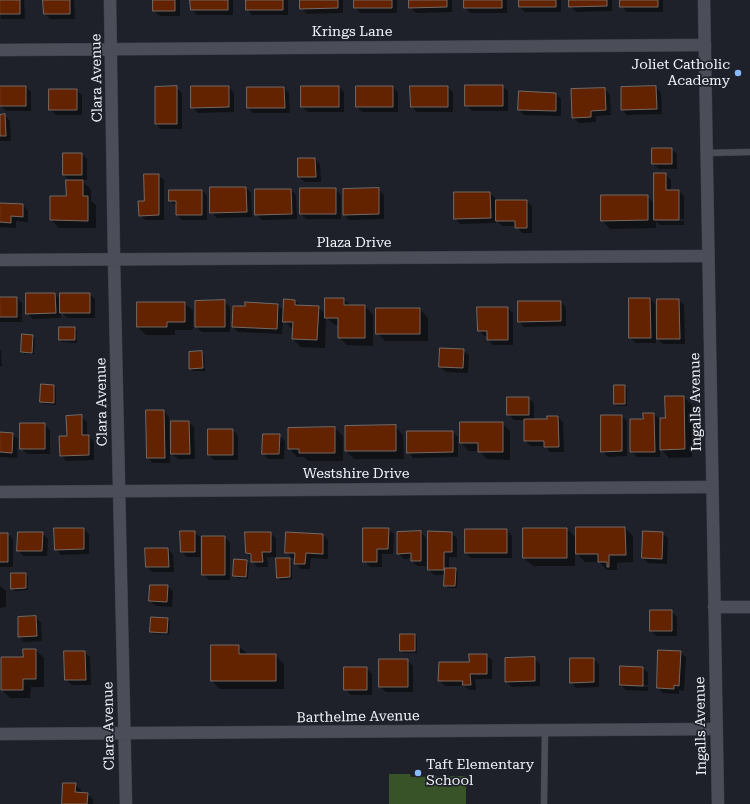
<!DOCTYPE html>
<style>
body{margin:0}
canvas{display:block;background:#1e212a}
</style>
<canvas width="750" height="804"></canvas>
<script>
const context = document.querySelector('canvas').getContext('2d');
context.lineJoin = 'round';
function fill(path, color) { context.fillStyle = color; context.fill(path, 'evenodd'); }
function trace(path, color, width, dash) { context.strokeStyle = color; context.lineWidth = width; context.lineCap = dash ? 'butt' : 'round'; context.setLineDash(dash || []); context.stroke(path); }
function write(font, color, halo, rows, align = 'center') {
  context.font = font + ' "Roboto Serif",serif'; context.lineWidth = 3.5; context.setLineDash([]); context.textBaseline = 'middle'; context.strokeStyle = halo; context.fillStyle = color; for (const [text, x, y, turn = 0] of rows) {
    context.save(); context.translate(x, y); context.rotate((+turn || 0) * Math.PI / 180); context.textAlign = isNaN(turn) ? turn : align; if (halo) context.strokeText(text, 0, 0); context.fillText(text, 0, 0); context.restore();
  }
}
fill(new Path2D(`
 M389,774H410L411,777L466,776V804H389Z`), '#375327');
fill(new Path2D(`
 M0,0H24L25,19H1Z
 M44,0H74L75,19H50L45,14Z
 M154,0H180V16H160L154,11Z
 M191,0H233V15H197L192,10Z
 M247,0H288V15H252L247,9Z
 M301,0H343V13L307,14L301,8Z
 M355,0H397V13H361L355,8Z
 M410,0H452V12L416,13L410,7Z
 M465,0H507V13H470L465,7Z
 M520,0H561V12H525L520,7Z
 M570,0H612V11L576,12L570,6Z
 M621,0H663V12H627L621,6Z
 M502,86L508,91V111H472L466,105Z
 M26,87L31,92V111H6L1,106Z
 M176,87L182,93V129H161L156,124Z
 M229,87L234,93V112L198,113L192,107Z
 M339,87L344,92V112H308L302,107Z
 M393,87L398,92V112H362L357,107Z
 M448,87L453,92V112H417L412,107Z
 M656,87L661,93L662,114L627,115L622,109Z
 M284,88L289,93L290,113H253L248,108Z
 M605,89L610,95L611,115L596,116V122L579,123L573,117Z
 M76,90L82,95V115H56L50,109Z
 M520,92L556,94L561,99V116L524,115L519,109Z
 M5,115L10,121L11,141H0V116Z
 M671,149L677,154V169H659L653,164Z
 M64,154H82L87,159V180H82L91,190V201L96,205V228H59L51,220L67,197L70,181L64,175Z
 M315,159L320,164L321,182H305L299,177Z
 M665,174L671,180V191H679L684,196V225H660L656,221V228L610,229L602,220L647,196L655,204ZM659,219H684V221H659Z
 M158,175L164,180V220H145L140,215Z
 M246,188L251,193L252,217L217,218L211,212Z
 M335,189L341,195V219H306L301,214Z
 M378,189L384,195V219L349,220L344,214Z
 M202,190L207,196V220H182L177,215V206L170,201Z
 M291,190L296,195L297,219L262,220L256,214Z
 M490,193L495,198V201H527L532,206V233H522L516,226H502L496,220V223L460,224L455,218Z
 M0,204L23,205L28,211V222L16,221V228L0,227Z
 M55,294L61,300L89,294L95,299V318H67L61,312V318L33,319L27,313Z
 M0,298H17L22,303V322H0Z
 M650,298L655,304L656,343H636L630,338Z
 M344,299L351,306H365L373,315V346L347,345L339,337V325H335L326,317L325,348L301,347L293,339V330L283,320L282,334L238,332L233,327L278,305L284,311L295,301L301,306L318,307L326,315Z
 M658,300H679L684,305L685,344H663L658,339Z
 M224,301L230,307V332H202L196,327Z
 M561,302L566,307V326L524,327L519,321Z
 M185,303L193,311V330H175V335H146L138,327Z
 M507,308L513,313V345H493L488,340V336H484L479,330Z
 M420,309L428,318V341H385L377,333Z
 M75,328L77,331V343L62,342L60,340Z
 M33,336L35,338L34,354H25L22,352Z
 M0,349L1,350L2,366H0Z
 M463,350L469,355L468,373L446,372L440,367Z
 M201,352L204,355L205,371H193L190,369Z
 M54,386L56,388V405L44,404L41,402Z
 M625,386L627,389V406H617L614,404Z
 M684,397L692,405V457L669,458L660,448V457H637L631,452L644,420L654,414L661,421L666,419Z
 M528,398L534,403V420H548L558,417L563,422L564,452H550L545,446H531L525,441V420H514L508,414Z
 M164,411L169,417L170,463H153L148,458Z
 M81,416L87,422V436H89L94,442V460L66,461L61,455L68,437Z
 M622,416L627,421V456L608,457L602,451Z
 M188,422L194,427L195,459H178L172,454Z
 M502,423L510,431V460L487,459L479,451H469L461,443Z
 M44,424L50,430V454H27L21,448Z
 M395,426L403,435L404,459H354L346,451Z
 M335,428L343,436V461H308L304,457H297L289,448Z
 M233,430L238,436V460H214L209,455Z
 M453,432L458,437V457L413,458L408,452Z
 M0,433L12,434L18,439L17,458L0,457Z
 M279,435L285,441L284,459H268L263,453Z
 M577,528H625L633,536V562L617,563V570H607L599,562H585L575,552V566H533L524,558V529H567L577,539Z
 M84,529L89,534V554L61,555L56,549Z
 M388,529L394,534L393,554H382V567H370L364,561Z
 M507,530L512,536V558H471L466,553Z
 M194,532L200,537V557H187L182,552Z
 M421,532L426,538V566H417L412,561V558L404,559L398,553Z
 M42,533L48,539L47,556H23L18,550Z
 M270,533L276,538V557H267L268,567H257L247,553Z
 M451,533L457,538V557H449V569H456L458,572L457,588H448L445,585L446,575H434L429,570Z
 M662,533L668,538L667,564L648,563L643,558Z
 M0,534H7L13,539V567H0Z
 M323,535L328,540V559L311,558L310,569H301L295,564V558H292L286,552Z
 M224,537L230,542V580H209L203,574Z
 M168,549L173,555L174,572H152L147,567Z
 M290,559L292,561V579L280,580L278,577Z
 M246,561L249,563L248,579L237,578L234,576Z
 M26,574L28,576V590L15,591L12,588Z
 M0,586L6,591V607L0,608Z
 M167,586L173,591L172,607L156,606L150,601Z
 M671,611L677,617V636H656L651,631Z
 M36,617L41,623L42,641L24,642L19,636Z
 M168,619L170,621L169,635L154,634L151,632Z
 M414,635L417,637V653H403L401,651Z
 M239,646L247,654L275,655L284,664V689H220L212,681Z
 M35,650L44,658V687H31L30,698H10L2,690L24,658Z
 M84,652L90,657L91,685H72L66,680Z
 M681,652L686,658L684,691L679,690V694L663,693L658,688Z
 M486,655L492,660V679H475L476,690H469L465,686H445L439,680Z
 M534,658L540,664V686L512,687L506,681Z
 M593,659L599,664V687L576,688L571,682Z
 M407,660L413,666V692H386L380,687Z
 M621,667L643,668L648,673V691L626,690L621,685ZM625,684L648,685V687L625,686Z
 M366,668L372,674V695H351L345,689Z
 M75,784L81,790V793L87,794L93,799V804H63Z`), '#0007');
const building = new Path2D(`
 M0,0H20V14H0Z
 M43,0H70V14H44Z
 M153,0H175V11H153Z
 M190,0H228V10H191Z
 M246,0H283V10H246Z
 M300,0H338V8L300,9Z
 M354,0H392V8H354Z
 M409,0H447V7L409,8Z
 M464,0H502V8H464Z
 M519,0H556V7H519Z
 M569,0H607V6L569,7Z
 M620,0H658V7H620Z
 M465,85H503V106H465Z
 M0,86H26V106H0Z
 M177,86V124H155V87Z
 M191,86H229V107L191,108Z
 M301,86H339V107H301Z
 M356,86H393V107H356Z
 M410,86H448V107H411Z
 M656,86L657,109L621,110V87Z
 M247,87H284L285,108H247Z
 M605,88L606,110L591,111V117L572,118L571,89Z
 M49,89H77V110H49Z
 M519,91L556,93V111L518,110Z
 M5,114L6,136H0V115Z
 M652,148H672V164H652Z
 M63,153H82V175H63Z
 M298,158H315L316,177H298Z
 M654,173H666V190H679V220H654Z
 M144,174H159V215L139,216L138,201H144Z
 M66,180H83V196H88V221L50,220V196H66Z
 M210,187H246L247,212L210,213Z
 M300,188H336V214H300Z
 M379,188V214L343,215V189Z
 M255,189H291L292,214L255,215Z
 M169,190H202V215H176V201H169Z
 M454,192H490L491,218L454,219Z
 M601,195H648V220L601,221Z
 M496,200H527V228H515V221H496Z
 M0,203L23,204V217L11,216V223L0,222Z
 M26,293H55L56,313L26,314Z
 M60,293H90V313H60Z
 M0,297H17V317H0Z
 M325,298H344V305H365V338H338V318H325Z
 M629,298H650L651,338H629Z
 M284,299L295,300V305L319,306L317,340L292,339L293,322H283Z
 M657,299H679L680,339H657Z
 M225,300V327H195V301Z
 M518,301H561V321L518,322Z
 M137,302H185V322H167V327H137Z
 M245,302L278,304L277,329L232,327L233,306H245Z
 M477,307H508V340H487V331H478Z
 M376,308H420V334H376Z
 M59,327H75V340H59Z
 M22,334L33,335L32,353L21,352Z
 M440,348L464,349L463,368L439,367Z
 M202,351L203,368L189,369V352Z
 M41,384L54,385V403L40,402Z
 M614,385H625V404H614Z
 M665,396H684L685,449L660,450V418H665Z
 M507,397H529V415H507Z
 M146,410H164L165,458H147Z
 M643,413H654L655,452H630V419H643Z
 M82,415V435H89V455L60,456L59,436H67L66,416Z
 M601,415H622V451L601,452Z
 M547,416H558L559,447H544V441H524V419H547Z
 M171,421H189L190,454H171Z
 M460,422H503V452H478V443H460Z
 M20,423H45V449H20Z
 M396,425V451H345V426Z
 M335,427V453H299V449H288V428Z
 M208,429H233V455H208Z
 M407,431H453V452L407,453Z
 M0,432L13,433L12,453L0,452Z
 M263,434H280L279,454H262Z
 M576,527H625L626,555H609V567H607V562H598V554H576Z
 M54,528H84V549L55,550Z
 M363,528H389L388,549H377V562H363Z
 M523,528H567V558H523Z
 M465,529H507V553H465Z
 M180,531H195V552H181Z
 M421,531V561H411V553L397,554V532Z
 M428,531L452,532V552H444V570H428Z
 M643,531L663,532L662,559L642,558Z
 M18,532H43L42,551H17Z
 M245,532H271V552H262L263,562H251V554L246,553Z
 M286,532L323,534V554L306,553L305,564H294L295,553H285Z
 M0,533H8V562H0Z
 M202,536H225V575H202Z
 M145,548H168L169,567H146Z
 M276,558H290V577L277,578Z
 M234,559L247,560L246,577L233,576Z
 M445,568H456L455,586H444Z
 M11,573H26V588L11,589Z
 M150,585H168L167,602L149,601Z
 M650,610H672V631H650Z
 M36,616L37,636L18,637V617Z
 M151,617L168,618L167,633L150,632Z
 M400,634H415V651H400Z
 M211,645H239V654H276V681H211Z
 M23,649H36V679H23V690H1V657H23Z
 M658,650L681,651L679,686L674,685V689L657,688Z
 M64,651H85L86,680H65Z
 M469,654H487V674H470L471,685H462L463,681H438L439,662H469Z
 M535,657V681L505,682V658Z
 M570,658H594V682L570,683Z
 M379,659H408V687H379Z
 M620,666L643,667V686L620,685Z
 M344,667H367V690H344Z
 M63,783H76L75,792L88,793L87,804H62Z`);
fill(building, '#632200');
trace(building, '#756964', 1);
const lane = new Path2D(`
 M707,153L750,152
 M544,804L545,730`);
const street = new Path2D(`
 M110,0L114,259L126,804
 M0,50L705,45
 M0,260L708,256
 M0,492L712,487
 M714,607H750
 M0,734L716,729`);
const secondary = new Path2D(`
 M704,0L718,804`);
trace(lane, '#3b3e45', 7);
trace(street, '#3b3e45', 13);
trace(secondary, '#3b3e45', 13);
trace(lane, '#4b4e58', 6);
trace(street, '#4b4e58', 12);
trace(secondary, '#4b4e58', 12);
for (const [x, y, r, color] of [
 [738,73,4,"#88bafc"],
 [418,773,4,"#88bafc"]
]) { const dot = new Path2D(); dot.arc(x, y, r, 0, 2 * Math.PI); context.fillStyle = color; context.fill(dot); trace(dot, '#1e212a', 1.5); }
write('14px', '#f0f2f8', '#1e212a', [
 ["Krings Lane",352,32],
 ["Clara Avenue",97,78,-91],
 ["Plaza Drive",354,243],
 ["Clara Avenue",102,402,-91],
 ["Ingalls Avenue",696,402,-91],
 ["Westshire Drive",356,474],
 ["Barthelme Avenue",358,717,-1],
 ["Clara Avenue",109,726,-91],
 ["Ingalls Avenue",701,726,-91]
]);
write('14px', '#f0f2f8', '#1e212a', [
 ["Joliet Catholic",730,65],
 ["Academy",730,81],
 ["Taft Elementary",426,765,"left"],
 ["School",426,781,"left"]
], 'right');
</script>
